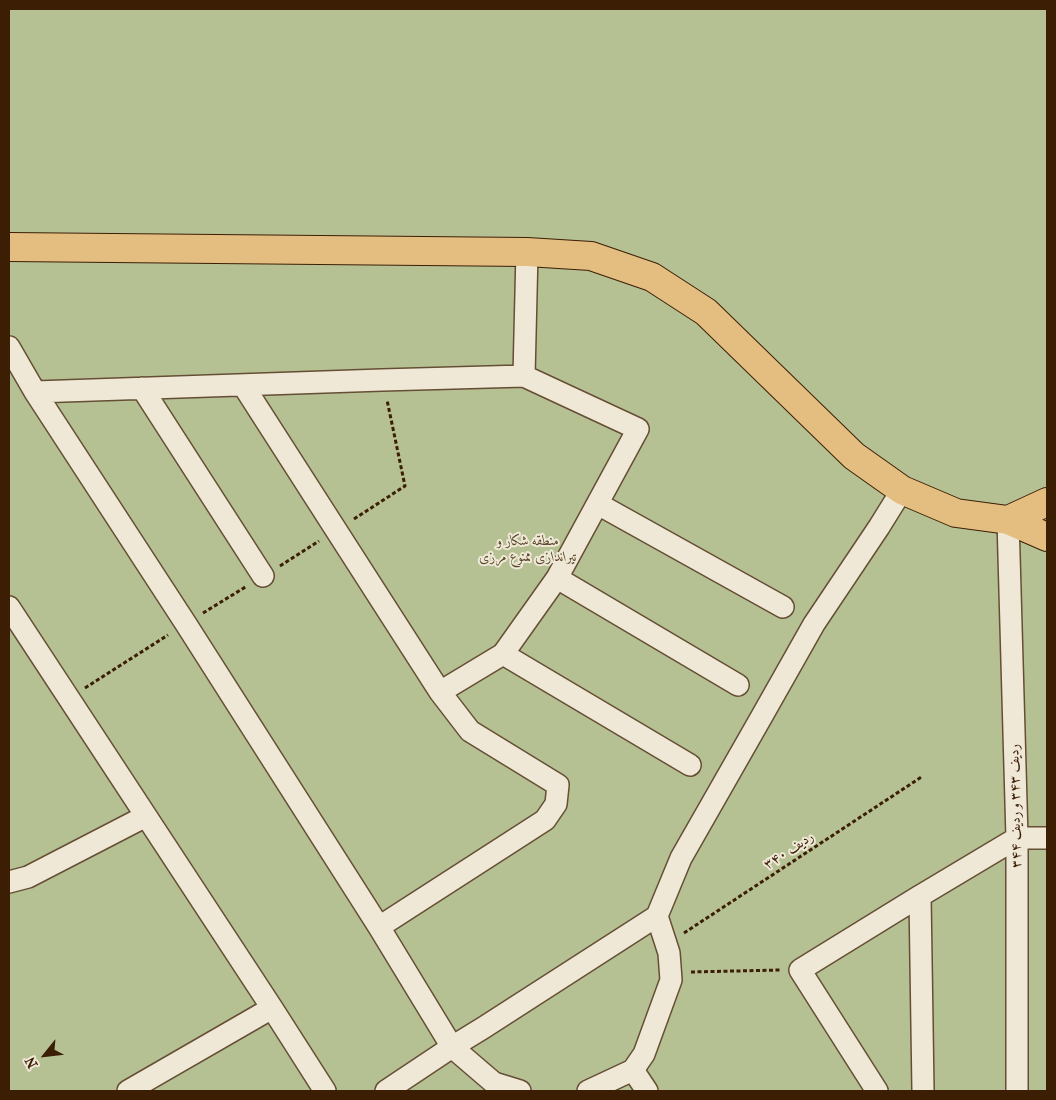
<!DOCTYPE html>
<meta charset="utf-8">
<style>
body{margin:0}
#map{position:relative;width:1056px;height:1100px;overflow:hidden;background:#e6dcc1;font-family:"IM FELL French Canon",serif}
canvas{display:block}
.frame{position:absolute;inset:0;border:10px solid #3c1e05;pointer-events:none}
.north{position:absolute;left:20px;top:1030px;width:50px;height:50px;-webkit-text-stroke:4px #efe8d7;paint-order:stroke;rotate:241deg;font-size:14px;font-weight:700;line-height:20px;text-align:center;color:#3c1e05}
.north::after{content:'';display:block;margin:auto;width:18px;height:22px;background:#3c1e05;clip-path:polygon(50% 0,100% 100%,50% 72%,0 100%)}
</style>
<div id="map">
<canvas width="1056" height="1100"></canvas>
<div class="frame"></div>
<div class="north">N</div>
</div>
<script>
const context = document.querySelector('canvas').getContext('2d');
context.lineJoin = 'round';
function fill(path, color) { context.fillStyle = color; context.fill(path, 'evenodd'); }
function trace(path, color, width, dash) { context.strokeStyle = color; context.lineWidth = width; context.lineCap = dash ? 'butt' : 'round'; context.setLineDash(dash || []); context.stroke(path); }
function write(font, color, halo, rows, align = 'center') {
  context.font = font + ' "IM FELL French Canon",Amiri,serif'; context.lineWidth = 4; context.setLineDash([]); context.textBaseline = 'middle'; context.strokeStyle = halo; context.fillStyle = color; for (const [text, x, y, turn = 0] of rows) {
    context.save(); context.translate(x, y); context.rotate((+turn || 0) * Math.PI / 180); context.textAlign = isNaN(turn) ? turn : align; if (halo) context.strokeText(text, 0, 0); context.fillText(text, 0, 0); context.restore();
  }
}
fill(new Path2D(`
 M9,9H1047V1091H9Z`), '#b5c093');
const minor = new Path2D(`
 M9,347L35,392L382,380L524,376L638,429L557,578L503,654L440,692L243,385
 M524,376L527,252
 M142,388L263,576
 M35,392L186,624L379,927L452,1047L494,1083L520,1091
 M598,504L783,607
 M1008,520L1017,838V1091
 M557,578L738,685
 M9,607L272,1008L325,1091
 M503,654L690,765
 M9,882L28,877L146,816
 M379,927L545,820L556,804L558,785L470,731L440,692
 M633,1070L647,1091
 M128,1091L272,1008
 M386,1091L452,1047L483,1028L657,916L681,858L762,716L814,624L879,527L902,490
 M588,1091L633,1070L644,1054L671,980L669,953L657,916
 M877,1091L800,970L920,896
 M923,1091L920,896L1017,838H1047`);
const major = new Path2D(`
 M9,247L527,252L591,256L652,277L706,312L854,456L902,490L956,513L1008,520L1047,537
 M1008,520L1047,502`);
trace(minor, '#664e34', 24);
trace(major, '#3c1e05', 30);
trace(new Path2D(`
 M354,519L405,486L387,400
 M280,566L319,541
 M203,613L247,586
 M85,688L168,635
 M684,933L923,776
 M691,972L780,970`), '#3c1e05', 3, [4, 2.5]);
trace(minor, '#efe8d7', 21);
trace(major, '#e3be80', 28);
write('italic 14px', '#5a4628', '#efe8d7', [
 ["منطقه شکار و",528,542],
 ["تیراندازی ممنوع مرزی",528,558]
]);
write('14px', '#3c1e05', '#efe8d7', [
 ["ردیف ۳۴۳ و ردیف ۳۴۴",1016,806,-91],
 ["ردیف ۳۴۰",789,851,-33]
]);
</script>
